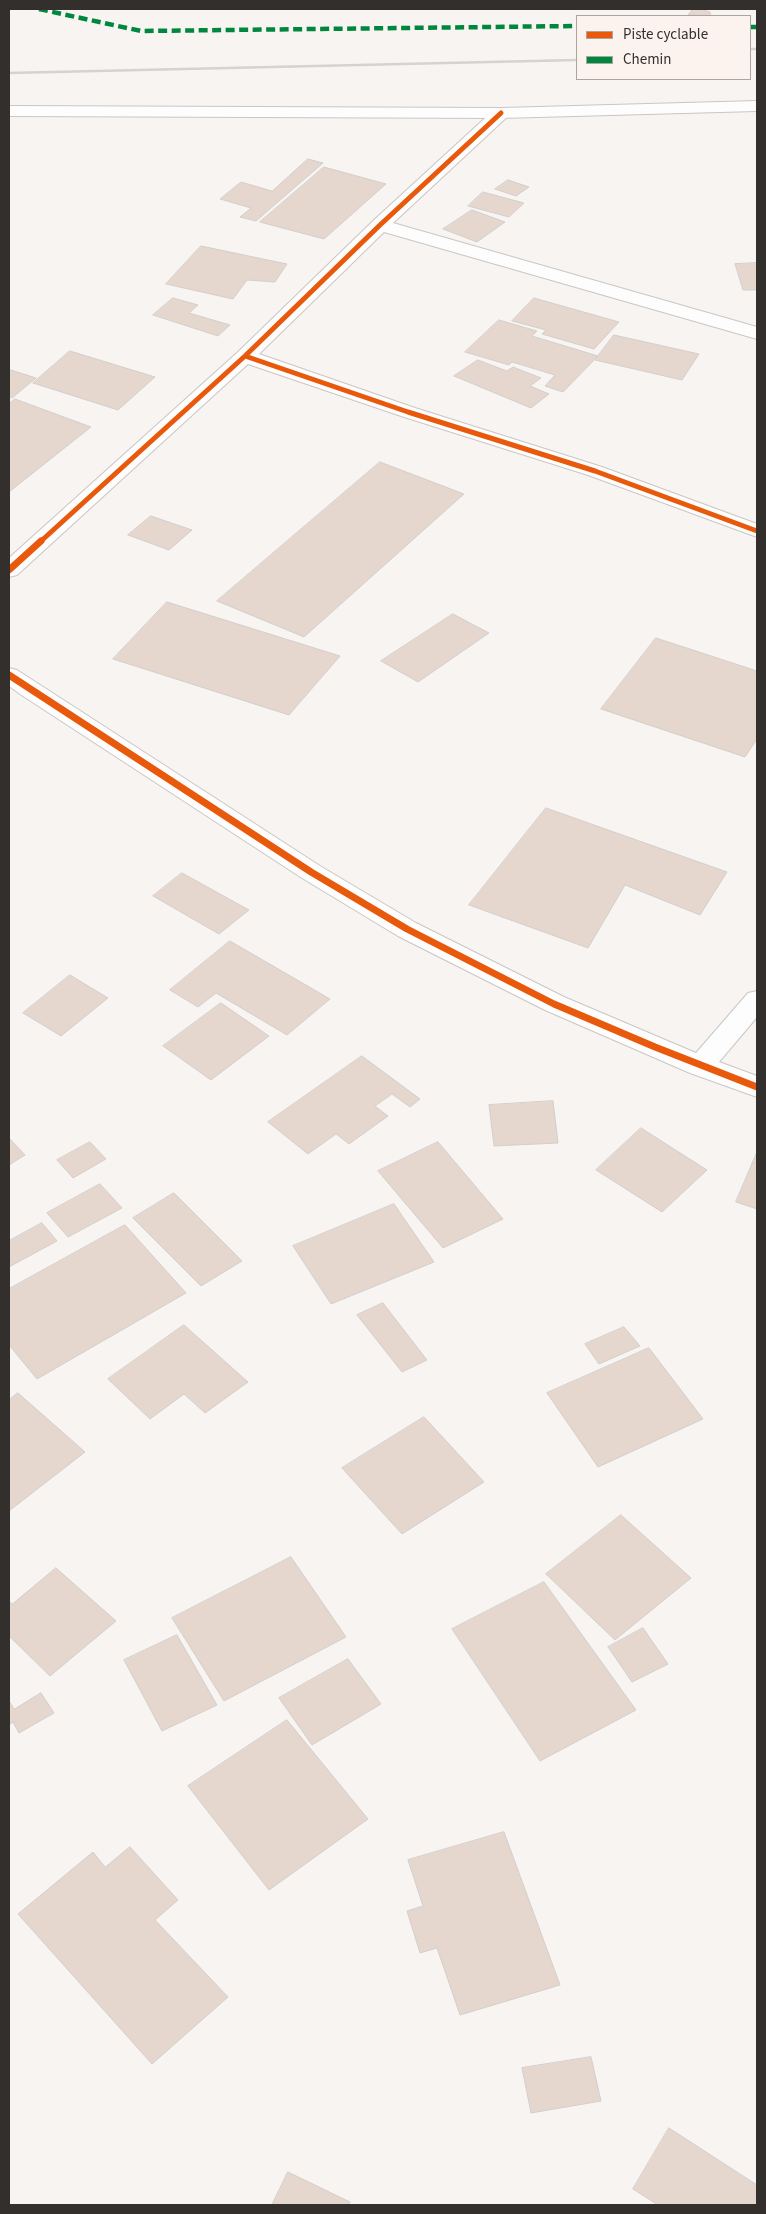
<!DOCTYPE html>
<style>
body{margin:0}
#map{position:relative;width:766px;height:2214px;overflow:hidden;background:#f8f4f2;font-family:"Source Sans 3",sans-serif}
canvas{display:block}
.frame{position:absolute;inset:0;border:10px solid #322f2d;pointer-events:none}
.legend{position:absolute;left:576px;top:15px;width:175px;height:65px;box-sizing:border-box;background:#fcf3ee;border:1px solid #aba5a1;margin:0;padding:6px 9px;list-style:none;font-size:15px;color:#322f2d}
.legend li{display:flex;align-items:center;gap:10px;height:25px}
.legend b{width:25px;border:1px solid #aba5a1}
</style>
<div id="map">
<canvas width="766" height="2214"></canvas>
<div class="frame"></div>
<ul class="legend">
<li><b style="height:6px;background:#e8590c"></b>Piste cyclable</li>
<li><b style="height:6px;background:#00873e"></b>Chemin</li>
</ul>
</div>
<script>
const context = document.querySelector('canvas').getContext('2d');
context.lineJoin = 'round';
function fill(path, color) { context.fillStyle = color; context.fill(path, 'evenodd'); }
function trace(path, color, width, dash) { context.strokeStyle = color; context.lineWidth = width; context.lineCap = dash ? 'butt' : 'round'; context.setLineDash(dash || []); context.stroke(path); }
const building = new Path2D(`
 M700,9L710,12L711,16L688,15L692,10Z
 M308,159L323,163L256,221L240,217L251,208L220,199L241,182L272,191Z
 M324,167L386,184L324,239L260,222Z
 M508,180L529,187L516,196L495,189Z
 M483,192L524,203L509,217L468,206Z
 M472,210L505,222L477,242L443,229Z
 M201,246L287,264L275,282L247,280L233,299L166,284Z
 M757,263V290H743L735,264Z
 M173,298L198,305L189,313L230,325L218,336L153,315Z
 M534,298L619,322L594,349L542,334L546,330L512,321Z
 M499,320L537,331L532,336L598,356L563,392L545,386L555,375L512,362L509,365L465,352Z
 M614,335L699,354L682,380L595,360Z
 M70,351L155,377L118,410L33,383Z
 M478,360L507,371L513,367L541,378L530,386L549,394L531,408L454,376Z
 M11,370L36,378L12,398L9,396V373Z
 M15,399L91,427L9,492V404Z
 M380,462L464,494L304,637L217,601Z
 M151,516L192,530L169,550L128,535Z
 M167,602L340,656L289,715L113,659Z
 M453,614L489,633L418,682L381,661Z
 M656,638L757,671V739L745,757L601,709Z
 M546,808L727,872L700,915L625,885L588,948L469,905Z
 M182,873L249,910L219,934L153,896Z
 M230,941L330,999L287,1035L216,993L198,1007L170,990Z
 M70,975L108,998L61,1036L23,1013Z
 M221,1003L269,1036L211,1080L163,1046Z
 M362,1056L420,1099L410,1107L392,1094L375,1106L388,1116L349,1144L336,1134L308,1154L268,1122Z
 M553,1101L558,1143L494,1146L489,1105Z
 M641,1128L707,1170L662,1212L596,1170Z
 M9,1138L25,1155L9,1165Z
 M90,1142L106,1159L73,1178L57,1160Z
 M438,1142L503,1219L443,1248L378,1171Z
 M757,1152V1209L736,1202Z
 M100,1184L122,1208L68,1237L47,1213Z
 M174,1193L242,1261L201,1286L133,1218Z
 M394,1204L434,1262L331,1304L293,1246Z
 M42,1223L57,1241L9,1267V1241Z
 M125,1225L186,1293L37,1379L9,1345V1289Z
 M383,1303L427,1360L402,1372L357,1315Z
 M184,1325L248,1382L205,1413L184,1394L150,1419L108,1379Z
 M624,1327L640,1346L599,1364L585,1344Z
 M649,1348L703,1419L598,1467L547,1393Z
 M18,1393L85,1452L9,1511V1400Z
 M424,1417L484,1482L402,1534L342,1468Z
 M621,1515L691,1578L615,1640L546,1574Z
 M291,1557L346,1637L224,1701L172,1618Z
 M56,1568L116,1621L50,1676L9,1636V1601L12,1604Z
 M544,1582L636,1710L540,1761L452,1629Z
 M643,1628L668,1664L632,1682L608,1647Z
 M177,1635L217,1705L162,1731L124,1660Z
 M348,1659L381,1704L312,1745L279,1698Z
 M41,1693L54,1713L19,1733L13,1722L9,1725V1701L14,1709Z
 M287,1720L368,1819L269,1890L188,1786Z
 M504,1832L560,1985L460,2015L437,1948L420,1953L407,1911L423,1906L408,1860Z
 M130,1847L178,1900L155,1920L228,1997L152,2064L18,1914L93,1852L105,1867Z
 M591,2057L601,2101L531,2113L522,2068Z
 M669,2128L757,2185V2205H658L633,2189Z
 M288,2172L350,2202L349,2205H272Z`);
fill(building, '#e5d7cd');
trace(building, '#d2cecc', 1);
const minor = new Path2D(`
 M501,108L507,109L510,113L507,117L393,223L757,327V339L384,232L259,354L415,408L602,467L757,524V537L588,475L401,416L248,364L17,575L9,577V558L238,352L373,221L495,109Z
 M9,668L17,670L320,866L416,923L564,997L696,1053L748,993L757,991V1017L719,1062L757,1076V1097L690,1073L545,1010L398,936L302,878L20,694L9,686Z`);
const primary = new Path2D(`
 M757,101V111L501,118L9,116V106L501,108Z`);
trace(minor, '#c9c6c4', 2);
trace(primary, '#c9c6c4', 2);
fill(minor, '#fefdfd');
fill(primary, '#fefdfd');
trace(new Path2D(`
 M750,49H757
 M9,73L577,60`), '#d4d3d2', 2.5);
trace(new Path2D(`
 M39,9L141,31L577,26
 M750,27H757`), '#00873e', 4.5, [9, 4.5]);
trace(new Path2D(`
 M245,356L408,412L595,471L757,531
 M40,542L245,356L380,225L501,113`), '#e8590c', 5);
trace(new Path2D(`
 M9,570L41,541
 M9,675L311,872L407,929L554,1004L655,1047L757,1087`), '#e8590c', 7);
</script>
